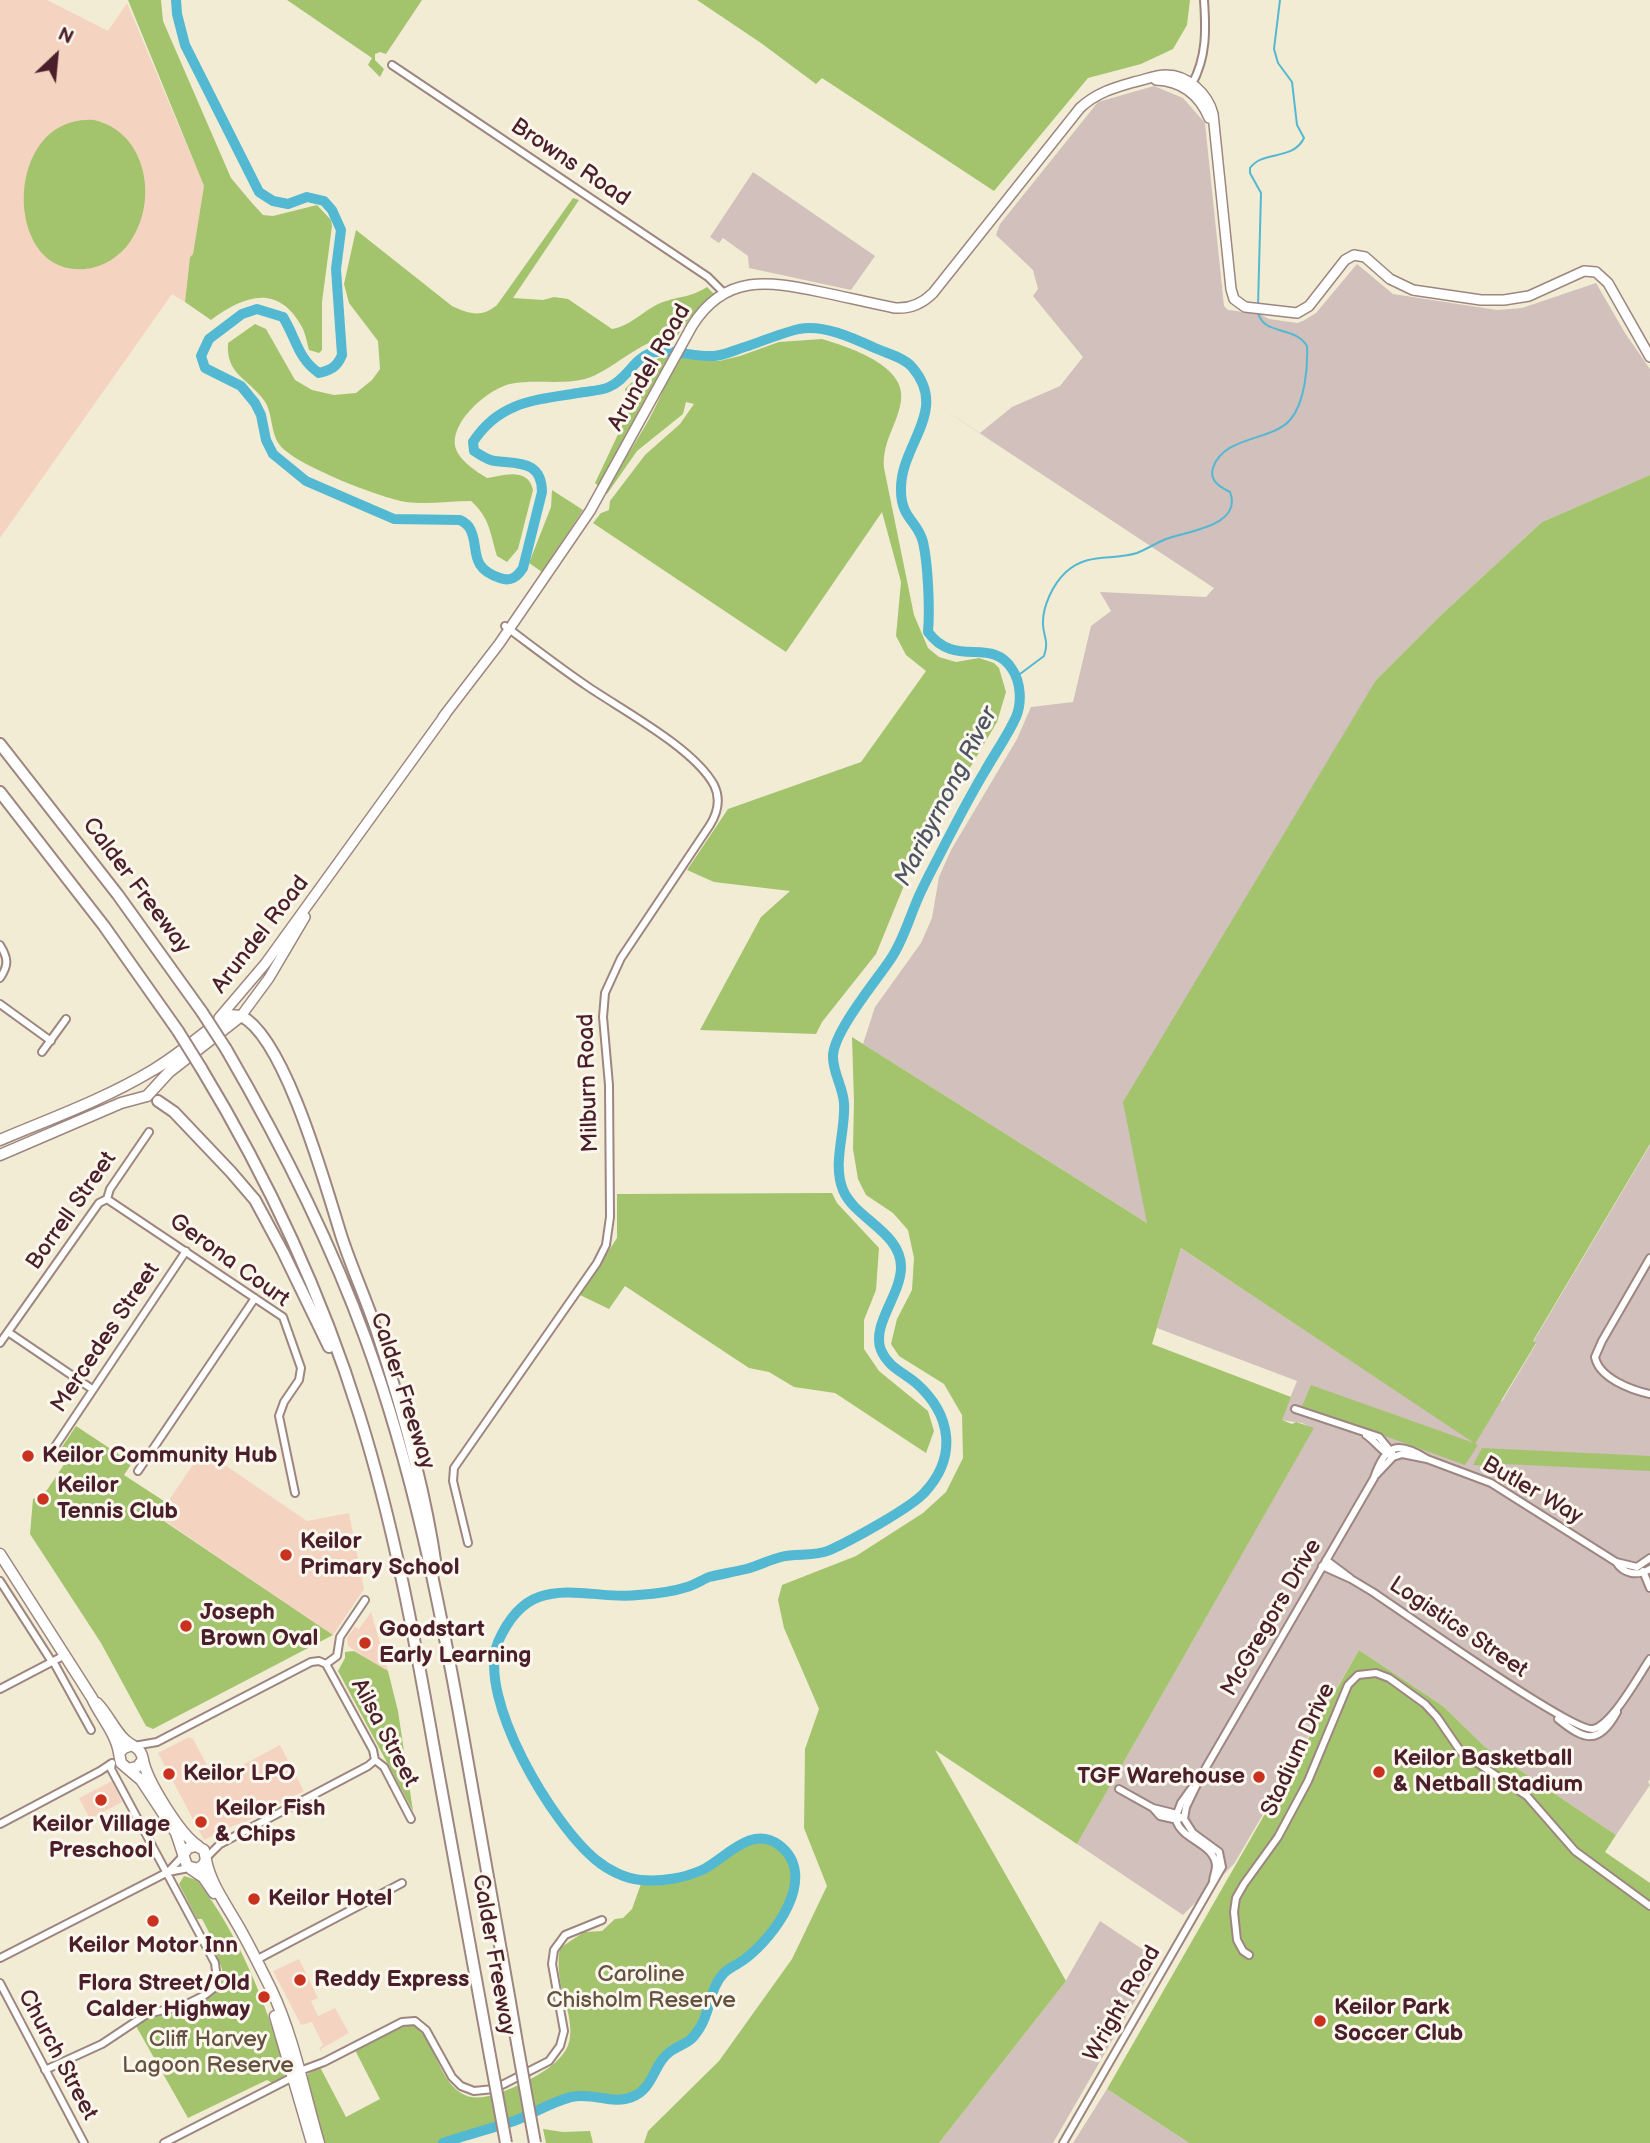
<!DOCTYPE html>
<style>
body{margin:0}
#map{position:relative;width:1650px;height:2143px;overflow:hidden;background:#f2ecd5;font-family:"Balsamiq Sans",sans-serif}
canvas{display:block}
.north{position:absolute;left:21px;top:21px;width:70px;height:70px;-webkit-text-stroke:5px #fbf7ec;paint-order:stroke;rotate:26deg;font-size:19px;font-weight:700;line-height:28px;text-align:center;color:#4a1f2b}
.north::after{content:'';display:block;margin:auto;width:24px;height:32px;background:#4a1f2b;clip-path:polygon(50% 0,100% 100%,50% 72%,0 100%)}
</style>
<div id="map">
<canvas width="1650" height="2143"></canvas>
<div class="north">N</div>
</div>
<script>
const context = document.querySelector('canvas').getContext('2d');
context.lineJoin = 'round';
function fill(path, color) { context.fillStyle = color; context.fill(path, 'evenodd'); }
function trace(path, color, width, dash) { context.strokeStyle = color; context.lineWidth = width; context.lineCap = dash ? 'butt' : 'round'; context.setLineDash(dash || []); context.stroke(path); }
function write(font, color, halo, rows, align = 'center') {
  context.font = font + ' "Balsamiq Sans",sans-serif'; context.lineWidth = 6; context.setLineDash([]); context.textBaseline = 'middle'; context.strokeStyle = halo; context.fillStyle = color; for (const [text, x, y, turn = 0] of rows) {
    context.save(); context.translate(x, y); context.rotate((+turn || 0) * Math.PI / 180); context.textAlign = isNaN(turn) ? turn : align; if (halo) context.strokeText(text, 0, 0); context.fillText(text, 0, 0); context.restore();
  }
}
fill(new Path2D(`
 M0,0H47L108,31L127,3L204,186L193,254L190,257L185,302L172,294L0,538Z
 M203,1450L307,1521L349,1513L364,1589L333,1635L158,1516Z
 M371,1612L388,1671L387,1672L348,1646L347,1638L355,1627L359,1629Z
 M189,1737L193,1739L215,1780L280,1745L304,1791L241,1824L235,1825L204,1840L158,1753Z
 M112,1781L122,1802L90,1819L79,1798Z
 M299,1959L318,1998L311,2001L318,2016L335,2008L349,2033L321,2049L323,2054L319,2048L323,2045L312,2022L301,2025L273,1971Z`), '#f5d3c1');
fill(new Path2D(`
 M1154,86L1183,98L1205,123L1224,306L1228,310L1260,314L1269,319L1297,323L1303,321L1316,313L1357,264L1393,294L1497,310L1522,308L1596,283L1625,333L1650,369V475L1542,522L1441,615L1376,680L1147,1223L863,1044L875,1007L921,943L932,918L939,877L951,850L1017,739L1031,707L1073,702L1091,626L1111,611L1100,592L1206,597L1214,588L934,403L980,433L1012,407L1060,386L1083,357L1033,296L1038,289L1033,270L996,235L1000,224L1098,102Z
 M753,172L875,256L851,290L749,268L748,256L723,238L719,243L710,237Z
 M1650,1145V1779L1648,1782L1650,1785L1616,1835L1484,1746L1443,1706L1359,1650L1234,1864L1183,1915L1077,1844L1313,1429L1302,1423L1281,1420L1297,1381L1157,1328L1181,1248L1475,1443L1500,1401H1502L1536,1344L1533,1342Z
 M1100,1921L1151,1955L1154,1968L1053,2143H939L1065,1982Z
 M1107,2089L1189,2143H1073Z`), '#d1c0bc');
fill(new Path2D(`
 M128,0H161L163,21L231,178L252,203L263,215L273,216L317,205L331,220L332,226L322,302V350L319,353L309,350C307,343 306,336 303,329C279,283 245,295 211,320L185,302L190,257L193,254L204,186Z
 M287,0H422L386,54L380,52L375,54V60L384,69L380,77L368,65L372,58Z
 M697,0H1190L1187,25L1173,49L1141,64L1088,78L994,191L822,78L816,84L761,43Z
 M94,120C147,132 159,201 130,242C119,257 104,267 85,269C2,278 2,114 94,120Z
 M573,198L579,200L513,298L543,300L554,297L568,299L612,329C632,326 646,307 666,301C682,296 691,297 707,287L714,294L690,318L675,339C651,330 612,372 585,379C561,385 534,379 510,384C488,389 448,423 456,449C460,461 477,472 487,478C504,475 528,467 533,490L518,549L507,562L497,556C490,533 490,518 471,501C450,501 426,505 406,502C381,498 292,464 279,444C270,431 273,411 263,399C246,377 226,374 228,343L255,324L266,329L295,380L312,390L334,395L356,393L372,380L380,369L378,341L349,303L344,284L356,230L452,306C469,314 482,318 497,305Z
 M822,339C848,347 907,365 901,401C897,426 882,441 884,468L914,615L928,648L939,657L956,662L979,658L994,663L999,668L1006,692L997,722L912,866L876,954L822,1022L816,1034L700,1030L761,917L790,891L714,882L687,870L728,809L861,762L926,671L906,655L896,636L901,582L882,512L786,652L593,523L601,513L609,510L610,501L645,455L680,424L694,404L686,402L683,414L637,451L607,494L605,493C624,457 651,423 665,385L656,383L599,486L595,483L630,409L625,389L649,365L659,358L670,357L719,361L740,356L779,342Z
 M1650,475V1144L1533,1341L1536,1343L1475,1444L1478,1445L1465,1465L1302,1406L1311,1385L1474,1443L1181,1248L1152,1344L1291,1397L1282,1420L1292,1424L1296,1422L1314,1428L1077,1844L935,1750L1066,1981L939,2143H644L648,2131L719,2061L792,1959L827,1886L804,1828L805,1749L819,1709L784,1628L778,1600L782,1585L856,1556L923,1513L946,1492L963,1458L962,1415L944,1384L899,1356L891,1344L897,1319L912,1290L914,1258L908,1230L893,1213L866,1195L858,1179L853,1149L854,1101L852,1037L1147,1223L1123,1102L1376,680L1441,615L1542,522Z
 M552,490L583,510L542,572L529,563L551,507Z
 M832,1193L837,1203L879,1248L876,1290L864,1320V1349L879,1371L928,1411L934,1431L926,1453L835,1393L794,1387L769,1372L749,1368L625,1286L609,1309L580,1295L617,1238V1194Z
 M76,1426L132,1463L124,1475L167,1503L158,1517L333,1635L153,1729L146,1726L101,1643L30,1534L33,1499L47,1490L69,1457L60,1450Z
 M1482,1448L1650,1456V1471L1503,1464L1502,1467L1473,1465Z
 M1359,1650L1443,1706L1484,1746L1616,1835L1605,1852L1650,1883V2143H1189L1107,2089Z
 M354,1651L388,1671L398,1711L413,1811L338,1671L345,1658V1652Z
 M760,1839C775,1840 782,1846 789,1858C809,1891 772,1936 748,1957C740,1964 729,1968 722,1976C710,1992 709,2012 700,2029C689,2048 679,2043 667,2054C656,2065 654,2083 641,2093C618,2109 594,2091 569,2097C556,2101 543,2109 530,2114C504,2125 468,2139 440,2143C428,2143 415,2143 403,2143C376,2143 350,2143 323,2143L306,2078L308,2074L320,2067L346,2117L380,2099L355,2050L403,2027L413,2025C435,2038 437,2078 461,2093C476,2103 497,2094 512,2088C532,2079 568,2062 570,2037C572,2022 566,2005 562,1990C559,1975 557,1963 560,1948L584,1932L602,1931L615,1919L623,1918L632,1909L642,1881C664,1879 687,1879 707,1868C728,1856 735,1844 760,1839Z
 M184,1876L197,1880C241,1938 266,2003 286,2072V2075L272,2083L267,2080L188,2118L136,2026C144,2020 151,2015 160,2013C182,2007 232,2003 221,1966C218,1957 212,1949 208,1941L212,1938L202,1919H197L179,1884Z
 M543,2129L563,2132L590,2131L593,2143H546Z`), '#a3c46d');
trace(new Path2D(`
 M1258,306L1261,193L1250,173V168C1263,150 1293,161 1304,138L1297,125L1292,82L1278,63L1274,49L1280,0
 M1016,677L1044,656C1049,641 1044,638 1043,625C1042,607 1053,584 1066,572C1088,552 1111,561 1137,553C1147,549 1156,543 1166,539C1187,531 1243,526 1230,492C1220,487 1209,481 1213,468C1223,436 1272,441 1290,420C1305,403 1308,367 1307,346C1294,325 1263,336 1258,312`), '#53b8d2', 2);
trace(new Path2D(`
 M176,0L177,14L185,45L259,192L273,201L288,204L307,197L324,201L332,210L341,230L336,269L342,355C337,367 331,370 319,373C298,359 296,338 283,317L257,309L242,314L209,339L201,356L205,368L241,386L255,403L261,415L266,440L273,454L306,481L394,519L460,520C464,522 466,523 469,527C481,545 466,567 500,578C511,582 517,577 523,568L542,492C542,460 517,464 495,461C487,460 481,455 474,451L473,442C499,402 534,400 578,393C588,391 600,391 609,387C626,380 633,360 650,353C666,348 695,357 713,356C724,356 737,349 748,346C765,340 782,333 799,329C823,324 853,338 875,348C886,353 905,358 912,367C950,411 900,444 901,490C901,519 918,521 923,542C928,564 930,609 928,632C955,669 992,636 1012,669C1021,682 1022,703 1016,717C1008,735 995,753 985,771C968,799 953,829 938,858C930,873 922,888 916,903C908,922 902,943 890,960C876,981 835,1030 833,1055C832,1071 843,1087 844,1103C846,1131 832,1163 843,1190C855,1219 901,1232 901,1267C901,1295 871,1325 881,1350C888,1367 903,1372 916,1383C951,1414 958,1456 925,1492C911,1508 850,1541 830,1550C814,1557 797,1553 781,1557C769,1560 758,1566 746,1569C734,1572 721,1574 709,1577C702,1580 694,1585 687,1587C672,1592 653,1594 638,1595C605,1599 570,1586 539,1597C519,1604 506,1624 498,1642C476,1698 553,1825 596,1860C608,1870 626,1879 641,1880C661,1882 684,1878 702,1870C725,1859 751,1824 779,1845C820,1876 774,1937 745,1959C739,1964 730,1967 724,1973C709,1988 711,2012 699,2029C689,2045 684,2042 671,2051C653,2063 654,2089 632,2097C612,2105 593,2092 571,2097C551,2102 533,2114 514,2121C490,2129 466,2135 443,2143`), '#53b8d2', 10);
const street = new Path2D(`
 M392,65L708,277L725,294
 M1192,84C1207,57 1206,29 1204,0
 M0,945C8,958 9,965 0,978
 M0,1004L51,1041
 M42,1052L66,1019
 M107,1199L283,1317L301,1368L299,1380L284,1402L279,1416L295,1493
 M107,1199L110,1189L149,1132
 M1650,1258L1602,1341L1595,1357C1599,1378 1631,1390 1650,1394
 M8,1332L92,1389
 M0,1343L99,1203L107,1199
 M1295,1409L1379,1437L1392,1453
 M1366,1435C1376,1442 1382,1452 1393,1457L1402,1454L1427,1459L1491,1483L1616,1562L1637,1567L1650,1558
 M56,1445L186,1251
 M138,1471L255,1298
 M1375,1476L1393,1457
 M468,1543L453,1481L454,1468L597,1263L606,1245L610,1217L609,1085L603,1017L605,993L621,958L710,825C718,812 721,799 714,785C694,748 622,710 587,686C559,667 532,646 505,626
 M1326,1560L1350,1578
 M1616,1562C1624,1575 1638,1576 1650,1569
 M1322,1566L1351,1579L1371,1591C1402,1611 1571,1732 1593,1729C1612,1725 1639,1675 1650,1659
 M1643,1571L1650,1588
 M0,1581L52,1662
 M53,1661L91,1730
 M326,1664L373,1750L375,1760L384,1767L411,1819
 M0,1689L65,1655
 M1558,1719C1585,1741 1599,1745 1617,1712
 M134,1746L157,1742L311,1662L319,1661L326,1664L337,1656L340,1637L365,1600
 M1153,1808L1160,1816L1178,1820
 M1176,1816L1181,1803L1191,1789
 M1184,1819L1186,1807L1201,1776L1374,1478C1385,1445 1397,1440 1427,1459
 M1176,1820C1182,1841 1215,1843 1216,1866C1216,1871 1213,1877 1213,1882
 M0,1824L100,1771L112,1763
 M207,1857L220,1844L368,1766L375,1760
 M168,1872L183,1856
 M1249,1955L1243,1951L1237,1940L1234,1912L1236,1898L1244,1884L1278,1837L1308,1781L1348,1685L1358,1675L1376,1673L1389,1678L1425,1704L1437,1717L1461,1752L1527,1796L1575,1851L1650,1906
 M0,1958L168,1872L189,1868
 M256,1960L402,1883
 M0,1983L84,2143
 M45,2070L102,2044L147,2014L185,2005L205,1995L214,1988L217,1980L215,1963L111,1769L112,1763
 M300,2071L324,2062L402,2022L415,2021L426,2030L452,2077L461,2086L474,2091L494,2089L549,2061L560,2046L564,2031L552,1964L554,1950L565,1935L602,1920
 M164,2143L293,2077
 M1063,2143L1222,1867L1219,1852L1193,1833L1184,1819L1173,1813L1153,1808L1119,1789`);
const secondary = new Path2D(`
 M1156,80C1181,81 1199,94 1209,118
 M443,717L499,644L590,511L692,326C725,273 769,281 821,292C845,297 870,303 895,308C910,309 922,304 933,293L1080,108C1096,93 1113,88 1134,82C1144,80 1155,75 1166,75C1188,75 1208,94 1213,114L1231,289L1234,299L1245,307L1297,313L1309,306L1345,260L1354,255L1365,257L1390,279L1413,290L1481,300H1504L1529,296L1584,271L1596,272L1608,283L1650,357
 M241,1016L269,978L305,917
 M219,1018L265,964L445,715`);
const primary = new Path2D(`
 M0,1140C52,1118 105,1099 153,1070C180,1054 203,1033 228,1015L241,1016
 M0,1155L121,1103L147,1096L169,1072L241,1016
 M0,1554L92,1698C100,1716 116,1733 119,1753
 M97,1703C108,1714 114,1730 125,1740C134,1748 141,1747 143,1760L137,1767L128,1769L121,1763L119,1753L124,1748L132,1745
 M143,1760C147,1781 180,1834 198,1846
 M128,1769L141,1780L176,1833L187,1866L198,1869L203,1865L206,1860L204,1850L196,1846L188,1848L183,1855
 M206,1860C210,1882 225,1903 236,1922C249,1944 260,1967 271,1989C294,2037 304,2092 319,2143
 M191,1869L203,1877L214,1893
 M275,2016L312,2143`);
const highway = new Path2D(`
 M0,744L118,895L202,1012
 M0,792L104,926L178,1031
 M241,1016C285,1037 326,1187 341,1235C352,1269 367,1301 378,1335C403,1411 425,1488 436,1567
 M226,1049C280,1142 329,1238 366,1340C413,1469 440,1605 464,1741C482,1841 500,1942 517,2043
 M201,1068C267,1177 321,1292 359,1414C394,1525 415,1640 435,1754C453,1855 472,1955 490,2056
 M158,1101L174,1112L231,1172L255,1200L283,1252L329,1347`);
trace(street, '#9e8680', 10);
trace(secondary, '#9e8680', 12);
trace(primary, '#9e8680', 13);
trace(highway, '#9e8680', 14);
trace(street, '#fff', 6);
trace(secondary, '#fff', 9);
trace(primary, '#fff', 10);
trace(highway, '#fff', 10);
const highwayBridge = new Path2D(`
 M202,1012L226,1049
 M178,1031L201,1068
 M517,2043L535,2143
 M490,2056L506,2143`);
trace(highwayBridge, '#9e8680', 14, []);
trace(highwayBridge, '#fff', 10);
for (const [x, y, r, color] of [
 [28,1456,7,"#c8321e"],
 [43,1499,7,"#c8321e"],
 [286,1555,7,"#c8321e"],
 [186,1626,7,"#c8321e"],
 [365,1643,7,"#c8321e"],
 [1379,1772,7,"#c8321e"],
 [169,1774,7,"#c8321e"],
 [1259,1777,7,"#c8321e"],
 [101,1800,7,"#c8321e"],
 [201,1822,7,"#c8321e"],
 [254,1899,7,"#c8321e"],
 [153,1921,7,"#c8321e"],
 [300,1980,7,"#c8321e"],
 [264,1997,7,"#c8321e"],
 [1320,2021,7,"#c8321e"]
]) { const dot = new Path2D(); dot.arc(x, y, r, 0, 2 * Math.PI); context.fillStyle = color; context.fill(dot); trace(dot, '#fbf7ec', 2.5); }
write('23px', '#4a1f2b', '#fbf7ec', [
 ["Browns Road",570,163,34],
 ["Arundel Road",650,368,-60],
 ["Calder Freeway",136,886,53],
 ["Arundel Road",261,935,-52],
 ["Milburn Road",589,1083,-92],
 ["Borrell Street",72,1211,-55],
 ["Gerona Court",229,1261,36],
 ["Mercedes Street",106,1338,-56],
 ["Calder Freeway",402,1391,72],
 ["Butler Way",1532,1491,30],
 ["McGregors Drive",1272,1618,-60],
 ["Logistics Street",1458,1628,34],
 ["Ailsa Street",384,1733,62],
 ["Stadium Drive",1299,1750,-65],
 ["Calder Freeway",493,1955,80],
 ["Wright Road",1123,2004,-60],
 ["Church Street",57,2055,62]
]);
write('bold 23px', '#4a1f2b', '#fbf7ec', [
 ["Keilor Community Hub",42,1456],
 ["Keilor",57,1486],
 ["Tennis Club",57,1512],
 ["Keilor",300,1542],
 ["Primary School",300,1568],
 ["Joseph",200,1613],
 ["Brown Oval",200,1639],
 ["Goodstart",379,1630],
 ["Early Learning",379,1656],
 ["Keilor Basketball",1393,1759],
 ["& Netball Stadium",1393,1785],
 ["Keilor LPO",183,1774],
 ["TGF Warehouse",1245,1777,"right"],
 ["Keilor Fish",215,1809],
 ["& Chips",215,1835],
 ["Keilor Village",101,1825,"center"],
 ["Preschool",101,1851,"center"],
 ["Keilor Hotel",268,1899],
 ["Keilor Motor Inn",153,1946,"center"],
 ["Reddy Express",314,1980],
 ["Flora Street/Old",250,1984,"right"],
 ["Calder Highway",250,2010,"right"],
 ["Keilor Park",1334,2008],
 ["Soccer Club",1334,2034]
], 'left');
write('23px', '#65513f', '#fbf7ec', [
 ["Caroline",641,1975],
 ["Chisholm Reserve",641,2001],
 ["Cliff Harvey",208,2040],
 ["Lagoon Reserve",208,2066]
]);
write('italic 24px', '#4d5565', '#fbf7ec', [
 ["Maribyrnong River",947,797,-63]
]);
</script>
